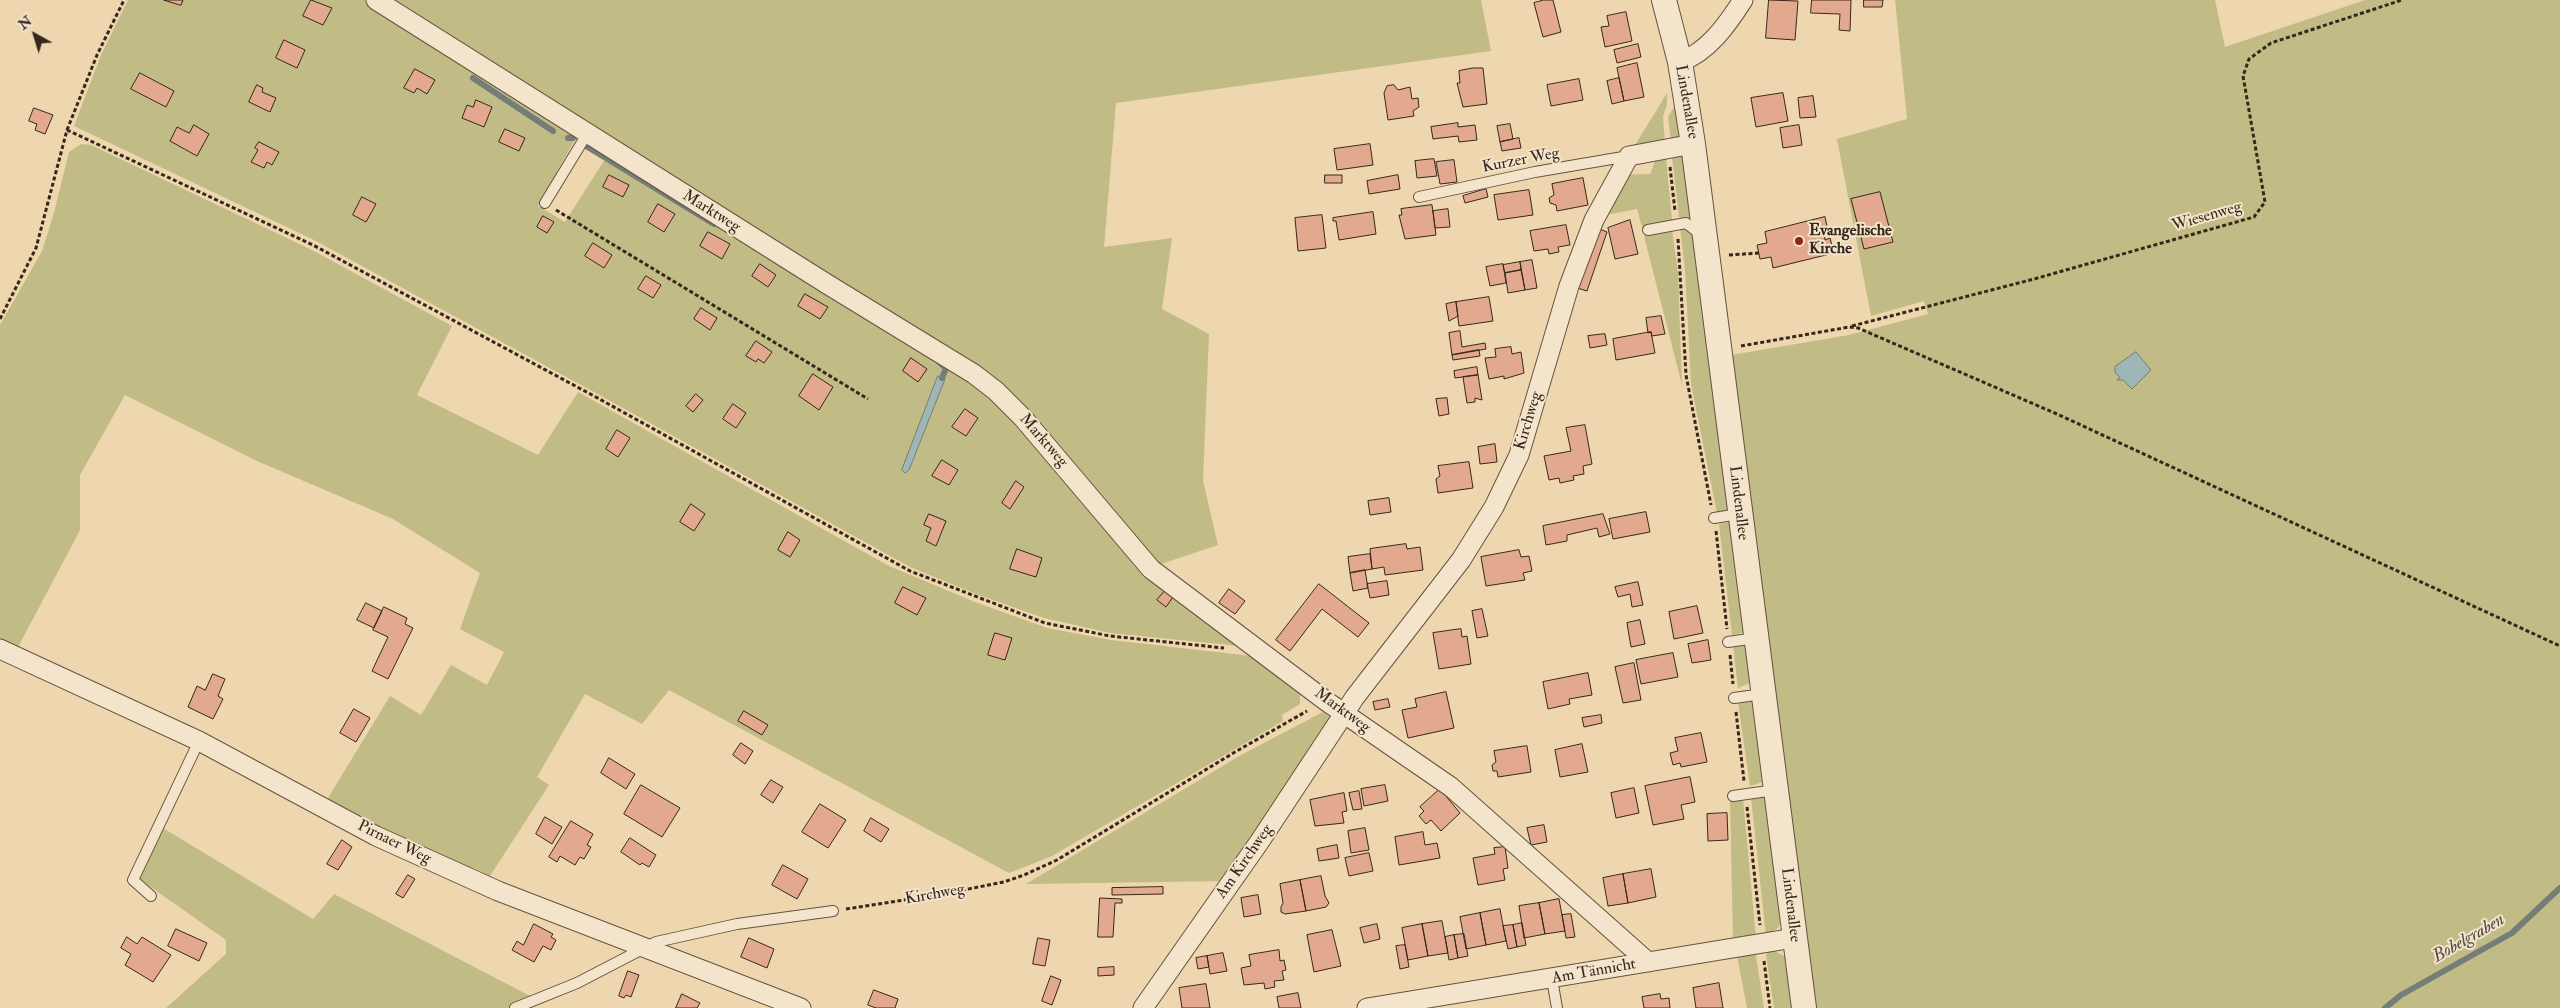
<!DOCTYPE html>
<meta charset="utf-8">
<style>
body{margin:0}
#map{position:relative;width:2560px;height:1008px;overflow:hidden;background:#eed6af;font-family:"IM FELL Double Pica",serif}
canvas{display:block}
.north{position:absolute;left:10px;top:10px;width:50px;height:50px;-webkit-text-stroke:4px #f4e4cb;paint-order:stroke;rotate:321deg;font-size:14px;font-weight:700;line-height:20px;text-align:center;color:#36271b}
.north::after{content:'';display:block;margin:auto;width:18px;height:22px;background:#36271b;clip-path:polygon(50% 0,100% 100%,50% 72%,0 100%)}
</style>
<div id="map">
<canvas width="2560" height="1008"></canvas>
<div class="north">N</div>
</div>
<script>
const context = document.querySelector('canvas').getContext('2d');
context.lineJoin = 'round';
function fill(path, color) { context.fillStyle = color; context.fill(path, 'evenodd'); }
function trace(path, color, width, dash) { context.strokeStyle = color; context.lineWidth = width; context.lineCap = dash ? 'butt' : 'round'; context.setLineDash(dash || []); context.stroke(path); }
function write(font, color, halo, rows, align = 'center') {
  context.font = font + ' "IM FELL Double Pica",serif'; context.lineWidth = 4; context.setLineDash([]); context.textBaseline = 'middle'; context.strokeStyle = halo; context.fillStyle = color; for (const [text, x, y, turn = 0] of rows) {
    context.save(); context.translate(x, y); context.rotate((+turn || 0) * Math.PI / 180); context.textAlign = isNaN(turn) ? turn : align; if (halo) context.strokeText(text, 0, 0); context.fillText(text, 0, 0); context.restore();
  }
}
fill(new Path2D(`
 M128,0H365L578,134L538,206L565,222L607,156L992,393L1148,572L1250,647L1110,633L1044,618L976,594L910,567L594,392L314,240L74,126L101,55Z
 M384,0H1481L1491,51L1116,103L1104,247L1172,238L1162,309L1209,334L1203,481L1218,545L1158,565L1030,417Z
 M1895,0H2215L2225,47L2365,0H2560V1008H1813L1731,355L1849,335L1928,314L1924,301L1871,316L1837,139L1907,119Z
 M1667,93V104L1663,116L1665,144L1632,150Z
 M1676,95L1683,140L1671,142L1668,117L1674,107Z
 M81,144L91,145L312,250L452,326L417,395L538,455L578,392L889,566L975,602L1047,628L1111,640L1260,657L1300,692V704L1282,715L1283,721L1052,856L1009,873L669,690L642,724L585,694L537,777L549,785L490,876L474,868L457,869L325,803L390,696L421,715L451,665L487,685L504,652L460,629L480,573L393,519L257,461L125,395L80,475V530L17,649L0,641V325L42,251L54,213L69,152Z
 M1681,156L1686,160L1695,222L1679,217L1672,157Z
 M1666,157L1672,220L1642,227L1637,209L1600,216L1623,175L1650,174L1656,159Z
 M1686,226L1697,236L1731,509L1717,513L1691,384L1685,270L1680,228Z
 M1672,230L1678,273L1682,385L1644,236Z
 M1729,522L1732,525L1745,628L1742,633L1732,635L1719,524Z
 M1748,644L1752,682L1738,688L1733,645Z
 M1751,701L1755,703L1766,781L1750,786L1738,702Z
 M1323,712L1334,721L1226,881L1026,884L1241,755Z
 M1761,796L1767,798L1782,919L1778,928L1766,936L1751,797Z
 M1743,798L1756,939H1733L1730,801Z
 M163,828L313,919L334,894L532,997L508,1008H166L226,954V940L138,878Z
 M1769,951H1775L1786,957L1793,1008H1774L1766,955Z
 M1753,954L1756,956L1764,1008H1747L1737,956Z`), '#c1bb85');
const water = new Path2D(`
 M2136,352L2151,370L2132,389L2123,380H2117L2120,378L2115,372V367Z
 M938,376L945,379L909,470L905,473L902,470Z`);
fill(water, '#9fb6b7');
trace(water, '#757d79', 1);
trace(new Path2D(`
 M473,78L553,131
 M568,138H573
 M586,146L714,224
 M940,363L946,368L942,378
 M2385,1008L2401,995L2512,933L2560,888`), '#757d79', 6);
const building = new Path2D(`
 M164,0H183L181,5Z
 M311,0L332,8L323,25L303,16Z
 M1544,0H1553L1561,32L1543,37L1534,3Z
 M1769,0L1798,1L1795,40L1766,38Z
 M1812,0H1851L1850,31L1839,30L1840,14L1811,13Z
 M1864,0H1883L1882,7H1864Z
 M1626,12L1632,41L1605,47L1601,27L1609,26L1607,16Z
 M284,40L305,50L297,68L276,58Z
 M1638,44L1641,57L1617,63L1614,50Z
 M1637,63L1644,97L1624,101L1617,68Z
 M1473,68H1483L1487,104L1463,107L1457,83H1460L1459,71Z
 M415,69L435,80L427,94L417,88L414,93L404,88Z
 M140,73L174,91L166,107L131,89Z
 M1619,78L1624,101L1612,104L1607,81Z
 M1579,79L1583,100L1551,106L1547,85Z
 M257,85L263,88L262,92L276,98L270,112L249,102Z
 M1394,85L1398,90L1410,87L1412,99L1418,98L1419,107L1413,111L1414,116L1388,120L1384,93L1387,86Z
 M1783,93L1788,121L1756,127L1751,98Z
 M1813,96L1816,117L1800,118L1798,98Z
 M476,100L492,107L484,127L462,118L467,105L473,107Z
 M34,108L53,115L45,134L35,130L37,124L29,121Z
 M1458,123V127L1475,125L1477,140L1459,142L1458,136L1433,139L1431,127Z
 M1510,124L1513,139L1500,142L1497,126Z
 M194,125L209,134L197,156L170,141L177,127L189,133Z
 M1799,125L1802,145L1783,148L1780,128Z
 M505,129L525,138L519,151L499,142Z
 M1519,138L1521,148L1502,151L1500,142Z
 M259,142L279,152L272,165L267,162L264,168L251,162L258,150L255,148Z
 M1370,144L1373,165L1337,170L1334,149Z
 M1434,159L1437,176L1417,178L1415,161Z
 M1454,160L1457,182L1440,184L1436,162Z
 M609,175L629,185L623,197L603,187Z
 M1325,175H1342V183H1325Z
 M1398,175L1400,189L1369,194L1367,181Z
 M1583,178L1588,205L1557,211L1556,205L1550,203L1549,198L1554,195L1552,184Z
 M1486,189L1488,197L1465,203L1463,196Z
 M1529,190L1533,215L1498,220L1494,195Z
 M1880,192L1893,242L1864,249L1851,199Z
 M362,197L376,204L366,222L353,215Z
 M658,204L675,214L664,232L648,222Z
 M1432,205L1436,235L1405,239L1399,215H1402L1401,209Z
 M1448,209L1450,227L1435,228L1433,211Z
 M1373,212L1376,234L1339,240L1336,221H1333V218Z
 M1322,215L1326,248L1298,251L1295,218Z
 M543,216L554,222L547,233L537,227Z
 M1825,217L1828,231L1824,232L1825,240L1830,238L1834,253L1773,268L1771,257L1760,259L1757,245L1767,243L1765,232Z
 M1630,220L1638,254L1615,259L1608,228Z
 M1566,225L1570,245L1558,247L1559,252L1549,254L1548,249L1534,251L1530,231Z
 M1597,228L1607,232L1587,291L1577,288Z
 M708,232L730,244L722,259L700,246Z
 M593,243L612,255L604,268L585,256Z
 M1532,260L1537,288L1525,290L1520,262Z
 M1520,262L1521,270L1505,273L1503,265Z
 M760,264L776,275L768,287L752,276Z
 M1503,264L1506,283L1490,286L1486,267Z
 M1521,270L1525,290L1508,293L1505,273Z
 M646,276L661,285L653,298L638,289Z
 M805,294L828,307L820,319L798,306Z
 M1489,297L1493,321L1459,326L1456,302Z
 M1456,302L1458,316L1449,321L1446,304Z
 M701,308L717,318L710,330L694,319Z
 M1661,316L1665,334L1652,336L1651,332L1648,333L1646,318Z
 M1460,331L1462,347L1485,343L1486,349L1452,355L1449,333Z
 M1651,332L1655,353L1616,360L1613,339Z
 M1605,334L1607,345L1590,348L1588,336Z
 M756,341L772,352L764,363L758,359L756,362L746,356Z
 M1511,347L1512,354L1521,352L1524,373L1504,379V376L1489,379L1485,358L1496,357L1495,349Z
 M1479,350L1480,356L1453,360L1452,355Z
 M911,358L927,369L918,382L903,371Z
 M1477,367L1478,375L1455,378L1454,371Z
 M813,374L833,387L819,410L799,396Z
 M1478,375L1482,400L1475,398V402L1467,403L1463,377Z
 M696,394L703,400L693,412L686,406Z
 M1447,398L1449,414L1439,416L1436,399Z
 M733,404L746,413L736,428L723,419Z
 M965,409L978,418L966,436L952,427Z
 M1585,425L1592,464L1583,466L1584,474L1573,476L1574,480L1560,483L1559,478L1549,480L1544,456L1571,451L1566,428Z
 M617,430L630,438L618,457L606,449Z
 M1495,444L1497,462L1480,464L1478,447Z
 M942,460L958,470L949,485L932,476Z
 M1469,462L1473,488L1438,493L1436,479L1440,476L1438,466Z
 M1016,481L1024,487L1010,509L1002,503Z
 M1389,498L1391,512L1370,515L1368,501Z
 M691,504L705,514L694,531L680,522Z
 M1646,512L1650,532L1613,539L1609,519Z
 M929,514L946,521L936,546L926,541L931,528L924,525Z
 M1603,514L1610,534L1599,537L1597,528L1567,535V541L1546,545L1543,526Z
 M788,532L800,540L790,557L778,550Z
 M1406,544L1407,549L1420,547L1423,570L1385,575L1384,567L1372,569L1370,549Z
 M1017,549L1042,558L1036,577L1010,569Z
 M1519,550L1521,557L1529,556L1532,571L1523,573L1525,580L1486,586L1481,557Z
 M1370,554L1372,569L1350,573L1348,557Z
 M1365,570L1368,588L1353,591L1350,573Z
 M1387,581L1389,595L1370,598L1367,584Z
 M1638,582L1643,605L1632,607L1630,594L1618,597L1615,587Z
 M1319,584L1369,623L1358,637L1322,609L1290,651L1276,640Z
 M903,587L926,598L917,615L895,603Z
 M1229,589L1245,601L1235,614L1219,603Z
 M1165,591L1173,597L1166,607L1157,600Z
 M366,603L382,611L374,628L357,620Z
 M1697,606L1703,633L1674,639L1669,612Z
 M384,607L407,618L405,624L413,628L388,679L372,671L388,637L373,630Z
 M1482,609L1488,636L1477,638L1472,611Z
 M1640,620L1645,644L1631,647L1627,623Z
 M1461,629L1462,637L1467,636L1471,664L1439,669L1433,633Z
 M995,633L1012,638L1005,660L988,655Z
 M1708,640L1711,660L1692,663L1688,644Z
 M1673,653L1678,677L1641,684L1636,660Z
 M1634,663L1641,700L1623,703L1615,667Z
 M1588,673L1592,695L1569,699L1570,704L1548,709L1543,682Z
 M213,674L225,679L218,696L223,699L213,719L188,707L197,686L205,690Z
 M1446,692L1454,728L1408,738L1402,710L1417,707L1415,699Z
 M1388,699L1390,707L1375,710L1373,702Z
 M354,709L370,718L356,742L340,733Z
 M744,711L768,725L762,735L738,721Z
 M1601,715L1602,723L1584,727L1582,718Z
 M1701,733L1707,762L1681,767L1680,763L1673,765L1670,753L1678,751L1675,738Z
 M741,743L753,751L745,764L733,755Z
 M1582,744L1588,772L1560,777L1555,750Z
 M1527,746L1531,772L1498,777L1497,771H1493L1492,765L1496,762L1494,751Z
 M609,758L635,774L626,789L601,773Z
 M1690,777L1695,802L1681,805L1684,819L1653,825L1645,786Z
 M771,780L783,787L773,803L761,795Z
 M641,785L680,808L662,837L624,814Z
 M1385,785L1388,801L1364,806L1361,789Z
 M1634,788L1639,813L1616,818L1611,793Z
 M1440,789L1460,813L1441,831L1431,820L1426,824L1419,816L1424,811L1420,807Z
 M1359,791L1362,809L1353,810L1349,793Z
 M1344,793L1347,811L1342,812L1344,823L1315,826L1310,800Z
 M820,804L846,820L828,848L802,832Z
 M1727,813L1728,840L1708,841L1707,814Z
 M545,817L562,827L552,844L536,834Z
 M871,818L889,829L881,842L864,831Z
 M571,821L593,834L587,845L591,847L584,859L580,857L575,865L560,856L557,862L549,857Z
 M1544,825L1547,842L1531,845L1527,828Z
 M1365,828L1369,850L1351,853L1348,831Z
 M1423,832L1425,845L1437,843L1440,858L1399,865L1395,837Z
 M630,838L656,855L649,867L642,863L640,865L621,852Z
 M342,840L352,847L338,870L327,864Z
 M1337,845L1339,858L1319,861L1317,849Z
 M1505,847L1508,868L1503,869L1505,880L1478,885L1473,858L1495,854L1494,848Z
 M1369,853L1373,871L1349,876L1345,858Z
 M783,865L808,879L797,899L772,885Z
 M1651,869L1656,897L1628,903L1623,874Z
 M1623,874L1628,903L1608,906L1603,878Z
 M408,875L415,879L403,898L396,894Z
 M1321,876L1325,896L1329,903L1326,907L1306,911L1300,880Z
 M1300,880L1306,911L1285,914L1281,912V907L1283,903L1280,884Z
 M1163,887V894L1112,895V888Z
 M1258,895L1261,914L1244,917L1241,898Z
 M1100,898L1122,899V903H1115L1113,937H1098Z
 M1559,899L1565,931L1545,934L1539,903Z
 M1539,903L1545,934L1524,938L1519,906Z
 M1500,909L1506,941L1486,945L1480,913Z
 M1480,913L1486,945L1466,949L1460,917Z
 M1571,914L1575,937L1566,938L1562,915Z
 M1442,921L1448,953L1428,956L1422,924Z
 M1522,923L1526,945L1517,947L1513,925Z
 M534,924L553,934L551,937L556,940L551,950L543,946L534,962L512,950L517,941L523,945Z
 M1377,924L1380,939L1364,943L1360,928Z
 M1422,924L1428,956L1408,960L1402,928Z
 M1513,925L1517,947L1508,949L1503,926Z
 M176,929L207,943L199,961L168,946Z
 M1332,930L1341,966L1314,972L1307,935Z
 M1464,934L1468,956L1458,958L1454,935Z
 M1454,935L1458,958L1449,960L1445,937Z
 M127,937L137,944L142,937L171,955L153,982L125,965L131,954L121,948Z
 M749,938L774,949L767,968L741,957Z
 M1038,938L1050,940L1045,966L1033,964Z
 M1405,945L1409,967L1400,969L1396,946Z
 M1279,950L1280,961L1284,960L1286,970L1282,971L1284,980L1274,981L1275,987L1265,989L1264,983L1244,985L1241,968L1251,966L1249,955Z
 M1223,953L1227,971L1210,974L1207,956Z
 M1207,956L1209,967L1198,969L1196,958Z
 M1114,967V975L1098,976V968Z
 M628,971L639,975L631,997L626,995L624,998L619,996Z
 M1051,976L1061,980L1052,1005L1042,1001Z
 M1719,983L1723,1008H1696L1693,988Z
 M1206,984L1210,1008H1182L1179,988Z
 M874,990L898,999L895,1008H876L868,1005Z
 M1298,993L1301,1008H1279L1277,997Z
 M682,994L700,1003L697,1008H676Z
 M1660,994L1661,999L1669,998L1670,1008H1644L1642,997Z`);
fill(building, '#e3a98f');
trace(building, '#36271b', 1);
const service = new Path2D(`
 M1419,197L1535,172L1629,156
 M545,203L587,134
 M1648,230L1686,223L1695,230H1704
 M1714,518L1739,514
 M1728,642L1756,638
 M1734,698L1763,694
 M1733,796L1775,790
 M151,896L133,880L199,741
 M1552,979L1557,1008
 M515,1008L577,983L656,942L737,924L833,911`);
const minor = new Path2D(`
 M376,0L827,284L974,374L996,391L1023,418L1151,569L1326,701L1451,787L1648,962
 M1680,62C1708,52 1727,25 1743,0
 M0,649L199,741L376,836L498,891L801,1008
 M1143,1008L1260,841L1355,697L1461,560L1494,507L1519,455L1569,286L1594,220L1629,156L1693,144
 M1367,1008L1794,938`);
const tertiary = new Path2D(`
 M1664,0L1680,62L1693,144L1804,1008`);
trace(service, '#645340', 12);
trace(minor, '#645340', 21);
trace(tertiary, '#645340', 26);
trace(new Path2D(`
 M67,130L313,245L594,396L910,571L1045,623L1110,636L1224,648
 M1670,167L1675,211
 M556,210L868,399
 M1678,239L1686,375L1711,505
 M1729,255L1759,253
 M0,319L36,248L67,130L97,55L124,0
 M1852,326L2034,279L2254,217L2265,202L2243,76L2249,59L2271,43L2402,0
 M1741,346L1849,327L1858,328L2057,414L2560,646
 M1716,531L1727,629
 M1730,655L1733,684
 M1736,712L1744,781
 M1747,807L1760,925
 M846,909L943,894L1004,882L1024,875L1057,860L1235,752L1307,711
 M1764,961L1770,1008`), '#36271b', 3, [4, 2.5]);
trace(service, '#f4e4cb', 10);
trace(minor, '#f4e4cb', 19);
trace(tertiary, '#f4e4cb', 24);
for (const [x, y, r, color] of [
 [1799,241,5,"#8f2418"]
]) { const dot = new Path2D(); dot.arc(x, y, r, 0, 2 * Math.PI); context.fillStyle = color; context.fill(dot); trace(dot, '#f4e4cb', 2); }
write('16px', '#36271b', '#f4e4cb', [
 ["Lindenallee",1686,102,80],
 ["Kurzer Weg",1521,161,-11],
 ["Marktweg",711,212,32],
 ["Wiesenweg",2207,217,-16],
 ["Kirchweg",1529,421,-73],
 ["Marktweg",1043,441,49],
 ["Lindenallee",1738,503,83],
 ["Marktweg",1342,711,36],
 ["Pirnaer Weg",394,843,26],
 ["Am Kirchweg",1245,862,-55],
 ["Kirchweg",935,895,-10],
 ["Lindenallee",1790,905,83],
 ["Am Tännicht",1594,972,-10]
]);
write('bold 16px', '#36271b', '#f4e4cb', [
 ["Evangelische",1809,232],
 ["Kirche",1809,250]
], 'left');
write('italic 18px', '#504b42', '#f4e4cb', [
 ["Bobelgraben",2469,939,-30]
]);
</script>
